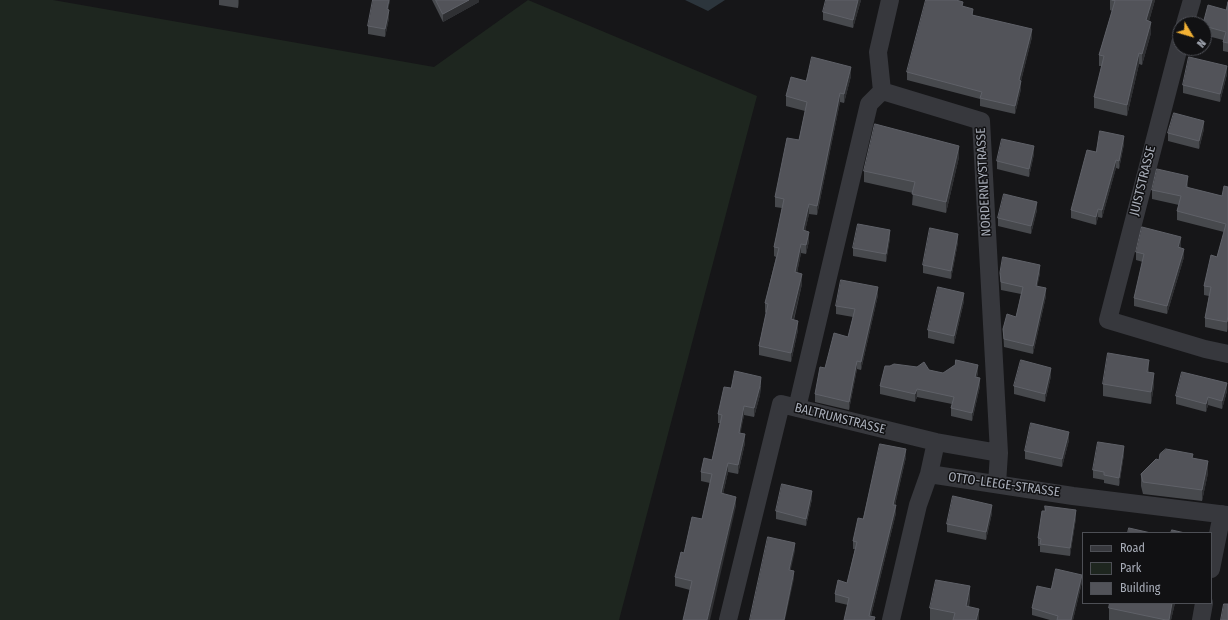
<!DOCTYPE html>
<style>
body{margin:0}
#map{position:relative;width:1228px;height:620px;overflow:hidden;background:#161618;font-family:"Fira Sans Condensed",sans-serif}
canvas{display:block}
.legend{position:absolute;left:1082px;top:532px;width:130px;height:72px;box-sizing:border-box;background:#111113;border:1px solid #4d4f55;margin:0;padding:5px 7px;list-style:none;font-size:12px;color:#a8adb8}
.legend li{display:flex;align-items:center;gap:8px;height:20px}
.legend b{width:20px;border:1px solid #4d4f55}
.north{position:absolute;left:1172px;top:16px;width:40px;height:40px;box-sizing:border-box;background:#111113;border:1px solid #4d4f55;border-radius:50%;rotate:128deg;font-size:11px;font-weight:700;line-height:16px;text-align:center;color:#a8adb8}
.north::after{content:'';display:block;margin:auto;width:14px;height:18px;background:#f2b134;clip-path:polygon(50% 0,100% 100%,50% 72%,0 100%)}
</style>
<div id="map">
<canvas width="1228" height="620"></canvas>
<ul class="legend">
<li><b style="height:5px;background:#37383d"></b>Road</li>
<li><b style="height:11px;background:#1e261f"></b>Park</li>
<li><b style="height:11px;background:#525359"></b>Building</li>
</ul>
<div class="north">N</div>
</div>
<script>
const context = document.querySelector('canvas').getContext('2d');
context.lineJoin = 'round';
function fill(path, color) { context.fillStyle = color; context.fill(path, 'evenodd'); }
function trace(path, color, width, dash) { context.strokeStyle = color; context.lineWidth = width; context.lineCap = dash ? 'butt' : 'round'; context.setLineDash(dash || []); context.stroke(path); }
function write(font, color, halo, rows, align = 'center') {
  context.font = font + ' "Fira Sans Condensed",sans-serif'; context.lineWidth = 3; context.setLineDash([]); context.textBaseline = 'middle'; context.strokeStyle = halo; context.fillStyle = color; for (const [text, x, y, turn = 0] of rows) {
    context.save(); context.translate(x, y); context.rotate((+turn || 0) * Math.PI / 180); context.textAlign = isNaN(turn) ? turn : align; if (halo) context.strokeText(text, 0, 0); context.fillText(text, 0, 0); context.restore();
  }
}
fill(new Path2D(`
 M0,0H53L434,67L528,0L757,96L619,620H0Z`), '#1e261f');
fill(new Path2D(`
 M685,0H725L708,11Z`), '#2c353c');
trace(new Path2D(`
 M1185,24L1192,0
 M1180,43L1108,320L1205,349L1228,354
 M882,91L878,52L890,0
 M797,408L869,104L882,91L981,121L999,453L997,484
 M929,474L936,442
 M1211,569L1222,514
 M728,620L781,404L936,442L999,453
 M891,620L918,505L929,474L1073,496L1228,515
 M1201,620L1204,603`), '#37383d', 18);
fill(new Path2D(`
 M219,0H239L238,8L219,5Z
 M390,0L388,9L389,18L385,37L368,34V26Z
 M432,0H479V2L443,22Z
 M861,0L853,28L823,20V12Z
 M1110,0H1155L1149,21L1151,33L1142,65L1139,64L1127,116L1094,108V97L1102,66H1099V55L1112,11L1110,10Z
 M1228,2V52L1223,51V40L1204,35V24L1226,10Z
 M963,6L973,15L1032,37L1021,81V89L1015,114L980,106V99L907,80V72Z
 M1227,74L1220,102L1183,93V85Z
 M851,76L844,103L840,102L817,215L809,214L805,231L809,241L806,254L801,253L797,273L802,284L794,320L798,330L791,362L759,355V346L766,313L765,312V303L776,257L774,256V247L782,208L775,207V197L799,140L805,111L786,106V96Z
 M1204,129L1199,149L1168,141V133Z
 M1124,144L1119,169L1116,168L1102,218L1098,217L1096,225L1071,218V210L1096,152Z
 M1034,154L1029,177L997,169V161Z
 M959,157L946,213L912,205L913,193L864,182V171Z
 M1188,185V188L1222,196L1228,187V325L1227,332L1205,327V318L1209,296L1204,295V286L1217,257L1224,232L1177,220V211L1179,205L1152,199V190Z
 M1037,210L1031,234L998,226V218Z
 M890,238L886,262L853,256V248Z
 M958,242L951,279L923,273V265Z
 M1181,245L1180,248L1184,257L1167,314L1134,306V298L1143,262L1136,260V252Z
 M1000,273H1040L1037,286L1046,296L1033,354L1004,347L1003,329L1016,317L1021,294L1001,290Z
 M878,295L861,370L857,369L849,410L815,402V394L825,368L848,337L853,317L836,314V306Z
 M964,301L954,344L928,338V330Z
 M890,366L929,370L943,373H978L977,377L980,386L972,421L951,416V408L952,404L917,397L915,402L880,394V386Z
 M1149,373L1154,385L1151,404L1103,396V384Z
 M1051,376L1045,402L1014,394V386Z
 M761,386L760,395L754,417L744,415L740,433L745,443L738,474L728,472L723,494L736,506L690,590L675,586V577L684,553L702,519L710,483L701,481V472L712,460L720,423H718V414L731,388Z
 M1227,391L1222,409L1208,405L1206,412L1176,404V396Z
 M1069,440L1062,467L1025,459V451Z
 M1124,454L1119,486L1104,483V480L1093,478V470Z
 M906,457L895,505L896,513L871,616L875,620L848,605L835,602V594L847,583L855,549H853V541L863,519Z
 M1193,459L1208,473L1202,501L1143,494L1141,486V474L1159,460Z
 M812,499L806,526L776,519V511Z
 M1045,511L1076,518L1070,556L1040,552V546H1038V538Z
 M992,513L986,540L947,532V524Z
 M1082,582L1073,620H1050L1032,615V608L1051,589Z
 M970,598L969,607L979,620H930V608Z
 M1110,603H1175L1171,620H1109V608Z`), '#47494d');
fill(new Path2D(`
 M238,0H239L238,8Z
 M389,0H390L387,17V9Z
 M469,0H479V2L443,22V14Z
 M858,0H861L853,28V20Z
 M1152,0H1155L1146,31V20Z
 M389,10V18L385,37V29Z
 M1151,22V33L1142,65V54Z
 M1032,29V37L1021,81V89L1015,114V106L1019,80Z
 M1139,53V64L1127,116V105Z
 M1227,66V74L1220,102V94Z
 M851,67V76L844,103V94Z
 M840,93V102L817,215V206Z
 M1204,121V129L1199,149V141Z
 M1124,136V144L1119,169V161Z
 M959,146V157L946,213V202Z
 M1034,146V154L1029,177V169Z
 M1116,160V168L1102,218V210Z
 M1188,176V185L1186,196V187Z
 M1037,202V210L1031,234V226Z
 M809,204V214L803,240V230Z
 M1098,209V217L1096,225V217Z
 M890,230V238L886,262V254Z
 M809,232V241L806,254V245Z
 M958,234V242L951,279V271Z
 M1181,237V245L1178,255V247Z
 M801,244V253L795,282V272Z
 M1184,249V257L1167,314V306Z
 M1040,265V273L1036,294V286Z
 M802,274V284L791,329V319Z
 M878,287V295L861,370V362Z
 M1046,288V296L1033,354V346Z
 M964,293V301L954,344V336Z
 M1228,316V325L1227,332V322Z
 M798,321V330L791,362V353Z
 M1149,360V372L1147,384V372Z
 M857,361V369L849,410V402Z
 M978,365V373L975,385V377Z
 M1051,368V376L1045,402V394Z
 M1154,373V385L1151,404V392Z
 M761,377L760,395L754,417V408Z
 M980,378V386L972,421V413Z
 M1227,383V391L1222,409V401Z
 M917,389V397L915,402V394Z
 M1208,397V405L1206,412V404Z
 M744,406V415L739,442V433Z
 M1069,432V440L1062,467V459Z
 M745,434V443L738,474V465Z
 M1124,446V454L1119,486V478Z
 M906,449V457L893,513V505Z
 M1208,461V473L1202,501V490Z
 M728,463V472L721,502V493Z
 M812,491V499L806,526V519Z
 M736,497V506L710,620H707Z
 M896,505V513L870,620L869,616Z
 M992,505V513L986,540V532Z
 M1076,510V518L1070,556V548Z
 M795,543V551L789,578V570Z
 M794,571V579L785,620H784Z
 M1082,575V582L1073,620H1071Z
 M970,586V598L966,618V606Z
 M1172,603H1175L1171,620H1169Z
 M979,609V620H976Z`), '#2f3033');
const building = new Path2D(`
 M373,0H389L387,9L389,10L385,29L368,26Z
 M436,0H469L443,14Z
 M826,0H858L853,20L823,12Z
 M926,0H956L963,2L962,6L973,9L972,15L1032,29L1019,80L1021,81L1015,106L980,98L982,92L907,72Z
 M1112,0H1152L1146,20L1151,22L1142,54L1139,53L1127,105L1094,97L1104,56L1099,55L1115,1Z
 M1228,2V43L1223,42L1226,32L1204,26V24H1203L1208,5L1226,10Z
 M812,57L851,67L844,94L840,93L817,206L809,204L803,230L809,232L806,245L801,244L795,272L802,274L791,319L798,321L791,353L759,346L768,304L765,303L779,248L774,247L784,199L775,197L787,138L799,140L807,102L786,96L791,77L806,81Z
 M1189,57L1227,66L1220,94L1183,85Z
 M1174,113L1204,121L1199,141L1168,133Z
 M875,124L959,146L946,202L912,194L915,182L864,171Z
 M1100,131L1124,136L1119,161L1116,160L1102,210L1098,209L1096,217L1071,210L1087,150L1096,152Z
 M1002,139L1034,146L1029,169L997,161Z
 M1157,169L1188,176L1186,187L1222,196L1224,186L1228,187V316L1227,322L1205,318L1211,287L1204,286L1211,255L1217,257L1226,224L1177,211L1181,196L1152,190Z
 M1004,194L1037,202L1031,226L998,218Z
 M858,224L890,230L886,254L853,248Z
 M1142,227L1181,237L1178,247L1184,249L1167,306L1134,298L1144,254L1136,252Z
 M930,228L958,234L951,271L923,265Z
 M1003,257L1040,265L1036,286L1046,288L1033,346L1004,339L1003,329L1007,314L1016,317L1023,287L1001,282L1000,273Z
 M841,280L878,287L861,362L857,361L849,402L815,394L820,367L825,368L834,333L848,337L855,309L836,306Z
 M938,287L964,293L954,336L928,330Z
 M1108,353L1149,360L1147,372L1154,373L1151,392L1103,384Z
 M956,360L978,365L975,377L980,378L972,413L951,408L954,397L917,389L915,394L880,386L885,366H890L894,364L917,367L924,362L929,370L943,373L955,365Z
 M1021,360L1051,368L1045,394L1014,386Z
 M735,371L761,377L760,386L754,408L744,406L739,433L745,434L738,465L728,463L721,493L736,497L707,620H683L692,581L675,577L681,552L684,553L692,517L702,519L712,474L701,472L704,458L712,460L722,415L718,414L724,387L731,388Z
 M1182,372L1227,383L1222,401L1208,397L1206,404L1176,396Z
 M1031,423L1069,432L1062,459L1025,451Z
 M1098,442L1124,446L1119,478L1104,475V472L1093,470Z
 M880,444L906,449L893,505H896L869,616L875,617L874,620H844L849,598L835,594L838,580L847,583L857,542L853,541L858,518L863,519Z
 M1166,449L1193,454L1192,458L1208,461L1202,490L1143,482L1141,474L1156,459L1159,460L1160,454Z
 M782,484L812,491L806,519L776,511Z
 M953,496L992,505L986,532L947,524Z
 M1045,506L1076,510L1070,548L1040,544L1041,539L1038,538L1042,511H1045Z
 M1129,528L1151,533H1128Z
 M1172,530L1185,533H1171Z
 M768,537L795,543L789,570L794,571L784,620H750Z
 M1056,569L1082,575L1071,620H1057L1058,616L1032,608L1037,586L1051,589Z
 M936,580L970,586L966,606L979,609L976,620H953L955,613L930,608Z
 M1110,603H1172L1169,620H1166L1109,608Z
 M1224,604H1228V620H1221Z`);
fill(building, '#525359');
trace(building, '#5f6168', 1);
write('13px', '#a8adb8', '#111113', [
 ["JUISTSTRASSE",1143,181,-76],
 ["NORDERNEYSTRASSE",984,182,-93],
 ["BALTRUMSTRASSE",840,419,14],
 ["OTTO-LEEGE-STRASSE",1004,485,8]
]);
</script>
